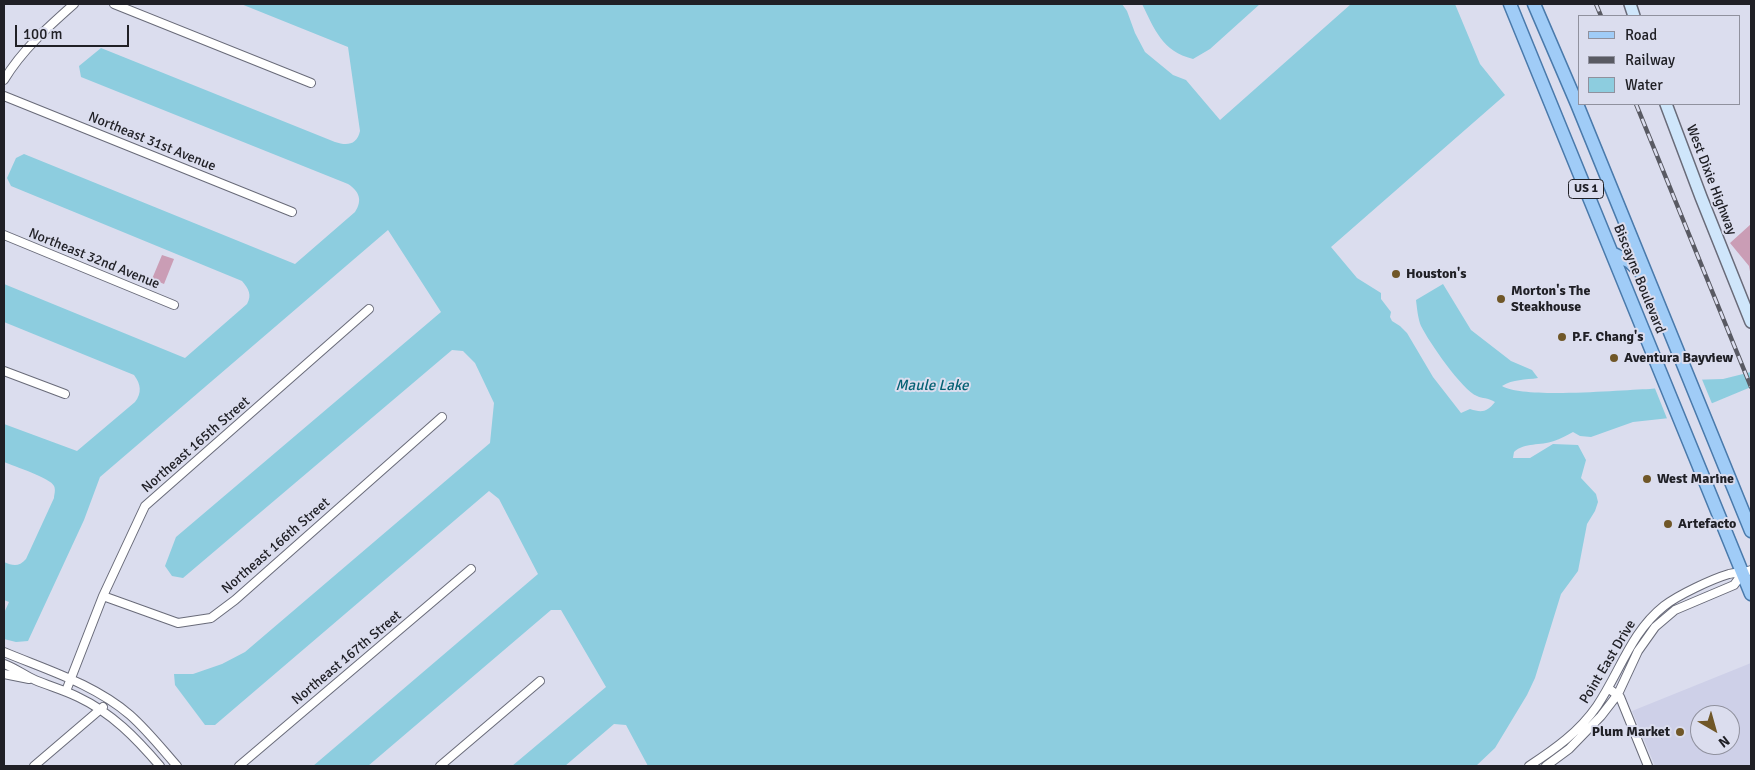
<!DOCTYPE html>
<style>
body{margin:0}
#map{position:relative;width:1755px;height:770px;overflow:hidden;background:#dbddee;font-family:Signika,sans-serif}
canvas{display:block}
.frame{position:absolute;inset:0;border:5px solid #202026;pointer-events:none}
.legend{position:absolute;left:1578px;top:15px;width:162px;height:90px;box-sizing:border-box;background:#dbddee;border:1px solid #90919e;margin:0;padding:6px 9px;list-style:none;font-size:15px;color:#202026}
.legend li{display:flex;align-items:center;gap:10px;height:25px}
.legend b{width:25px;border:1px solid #90919e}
.north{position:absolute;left:1690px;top:705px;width:50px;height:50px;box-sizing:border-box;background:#dbddee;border:1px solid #90919e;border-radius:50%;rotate:142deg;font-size:14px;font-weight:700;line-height:20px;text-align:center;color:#202026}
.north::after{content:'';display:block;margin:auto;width:18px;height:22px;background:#705728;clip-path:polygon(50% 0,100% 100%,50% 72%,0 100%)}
.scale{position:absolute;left:15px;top:25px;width:114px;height:22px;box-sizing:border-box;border:2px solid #202026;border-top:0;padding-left:6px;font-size:15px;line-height:18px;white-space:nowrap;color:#202026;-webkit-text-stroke:4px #dbddee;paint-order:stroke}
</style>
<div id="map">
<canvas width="1755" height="770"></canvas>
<div class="frame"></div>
<ul class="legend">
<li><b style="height:6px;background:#a0ccf7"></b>Road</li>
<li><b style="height:6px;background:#595a63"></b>Railway</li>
<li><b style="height:14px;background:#8dcddf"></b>Water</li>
</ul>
<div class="north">N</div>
<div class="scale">100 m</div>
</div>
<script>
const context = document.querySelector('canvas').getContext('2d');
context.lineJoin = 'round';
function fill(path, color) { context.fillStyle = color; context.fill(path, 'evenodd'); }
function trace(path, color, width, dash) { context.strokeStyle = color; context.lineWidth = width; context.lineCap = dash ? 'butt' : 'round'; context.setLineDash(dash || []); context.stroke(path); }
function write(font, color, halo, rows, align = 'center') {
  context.font = font + ' Signika,sans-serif'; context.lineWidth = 4; context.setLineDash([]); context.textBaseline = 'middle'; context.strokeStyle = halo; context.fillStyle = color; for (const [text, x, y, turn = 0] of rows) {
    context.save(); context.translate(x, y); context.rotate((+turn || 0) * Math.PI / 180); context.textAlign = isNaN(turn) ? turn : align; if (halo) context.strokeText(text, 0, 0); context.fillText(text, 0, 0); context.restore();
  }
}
fill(new Path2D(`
 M1751,663V766H1655L1632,711ZM1700,715H1730V745H1700Z`), '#ced0e8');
fill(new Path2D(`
 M1751,224V277L1749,266L1730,243Z
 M162,255L174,259L164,284L152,279Z`), '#ca9db5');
fill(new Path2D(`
 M241,4H1122L1127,11L1135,33L1145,52L1173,75L1186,80L1220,120L1351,4H1455L1480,64L1505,95L1331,247L1357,278L1381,293V299L1391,312L1390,317L1392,321L1400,326L1407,333L1433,377L1461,413L1470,409C1482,413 1487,412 1495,402C1487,397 1483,399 1477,396C1462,390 1429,342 1421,326C1418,319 1417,308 1416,300L1443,284L1471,330L1511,361L1532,370L1538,378C1525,380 1513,379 1502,386C1522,399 1621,390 1650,389L1667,387L1690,380L1723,379L1751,372V387L1679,417L1633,422L1591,437L1580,436L1573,432C1567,435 1560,439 1554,441C1540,446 1525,442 1514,452L1513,458H1530L1553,444L1578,445L1586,460L1581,478L1596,494L1598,502L1595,511L1587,524L1578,571L1561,594L1535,678L1527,695L1495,748L1476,766H648L626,725L614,724L565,766H512L606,687L561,610H551L368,766H313L538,574L499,499L489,491L215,725H205L175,685L174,674H193L222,664L245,652L490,443L494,403L475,363L463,351L452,350L183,578L172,576L165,566L176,537L441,312L388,230L100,477L84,520L28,641L16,642L4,639V613L9,602L4,600V562C13,566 19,567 26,559L54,498C54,495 56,490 54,486C51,478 13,466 4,462V424L77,451L135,402C142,393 141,384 134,375L4,322V284L185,358L247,304C252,295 249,289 242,281L11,186L7,178L16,158L24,154L295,264L355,212C363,200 359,191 348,184L81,77L79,66L101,48L335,142C347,146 357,145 360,131L348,47Z
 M1142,4H1260L1210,49L1193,59C1162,51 1155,30 1142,4Z`), '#8dcddf');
fill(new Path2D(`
 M1690,377H1701L1713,406L1680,419L1668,421L1654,386L1666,385Z`), '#dbddee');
const street = new Path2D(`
 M114,4L311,83
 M4,80C22,50 48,27 74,4
 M4,96L292,212
 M4,235L174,305
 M4,371L65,394
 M103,596L178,623L211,618L235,600L442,417
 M4,652C47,670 94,684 130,715C148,731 162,749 177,766
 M4,664C15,668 24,675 35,680C49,686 64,690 78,697C112,713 136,738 160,766
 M4,674L29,679
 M1608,688L1620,697L1648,766
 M66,691L103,596L145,506L369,309
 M34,766L103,707
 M239,766L471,569
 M440,766L540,681
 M1529,766C1555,749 1579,732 1597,706C1620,672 1631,632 1664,606C1678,595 1712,579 1729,574C1737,572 1744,573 1751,570
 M1546,766L1569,749L1601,716L1618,694L1638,651L1655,627L1675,610L1734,585L1743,573`);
const secondary = new Path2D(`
 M1630,4L1634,16
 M1666,104L1701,197L1751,322`);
const primary = new Path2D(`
 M1510,4L1751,594
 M1534,4L1577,104L1751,531
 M1612,253L1630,262L1644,276`);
trace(street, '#696b79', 10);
trace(secondary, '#696b79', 14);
trace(primary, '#4a7aab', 15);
trace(street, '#fff', 8);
trace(secondary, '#cfe6fb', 11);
trace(primary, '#a0ccf7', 12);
const rail = new Path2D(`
 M1596,4L1601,16
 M1636,104L1751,387`);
trace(rail, '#595a63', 4.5);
trace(rail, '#dbddee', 2.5, [8]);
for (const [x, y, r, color] of [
 [1396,274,5,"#705728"],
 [1501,299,5,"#705728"],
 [1562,337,5,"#705728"],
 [1614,358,5,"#705728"],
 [1647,479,5,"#705728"],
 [1668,524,5,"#705728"],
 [1680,732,5,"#705728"]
]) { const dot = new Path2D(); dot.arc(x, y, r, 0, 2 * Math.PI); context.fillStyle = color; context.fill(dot); trace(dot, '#dbddee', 2); }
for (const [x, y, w] of [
 [1586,189,35]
]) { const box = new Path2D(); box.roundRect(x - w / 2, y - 9.5, w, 19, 4); context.fillStyle = '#dbddee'; context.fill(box); trace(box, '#202026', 1); }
write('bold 12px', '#202026', null, [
 ["US 1",1586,189]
]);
write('14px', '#202026', '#dbddee', [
 ["Northeast 31st Avenue",152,142,22],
 ["West Dixie Highway",1711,180,69],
 ["Northeast 32nd Avenue",94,259,22],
 ["Biscayne Boulevard",1639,279,68],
 ["Northeast 165th Street",196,445,-41],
 ["Northeast 166th Street",276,546,-41],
 ["Northeast 167th Street",347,658,-40],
 ["Point East Drive",1608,662,-59]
]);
write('bold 14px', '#202026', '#dbddee', [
 ["Houston's",1406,274],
 ["Morton's The",1511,291],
 ["Steakhouse",1511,307],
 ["P.F. Chang's",1572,337],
 ["Aventura Bayview",1624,358],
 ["West Marine",1657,479],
 ["Artefacto",1678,524],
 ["Plum Market",1670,732,"right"]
], 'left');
write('italic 15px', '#066174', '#dbddee', [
 ["Maule Lake",932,386]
]);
</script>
